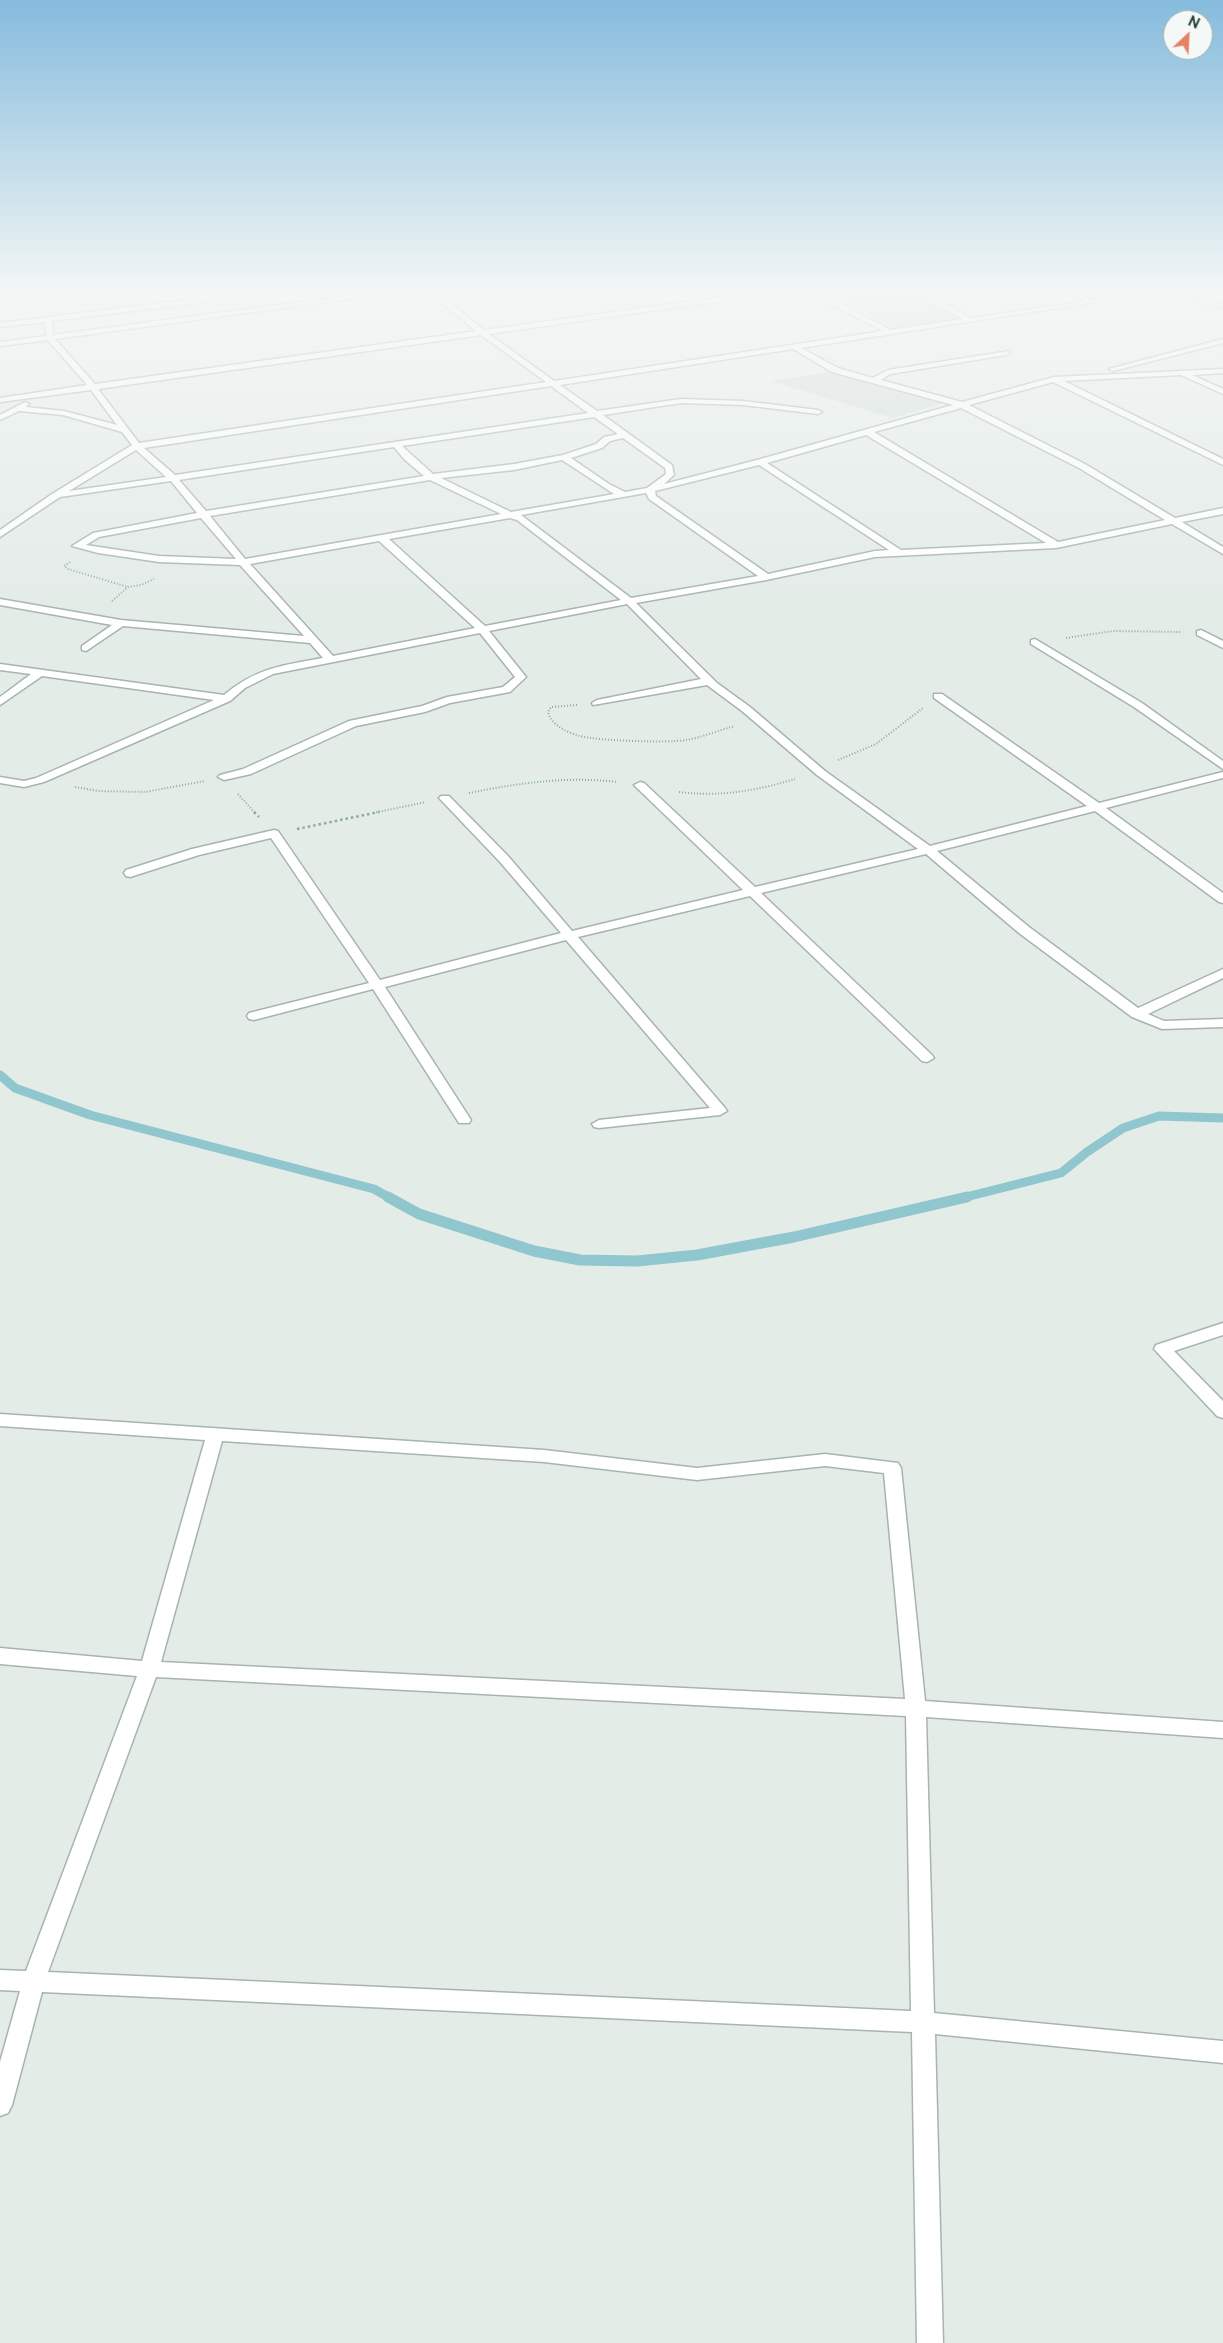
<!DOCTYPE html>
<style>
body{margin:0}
#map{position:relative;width:1223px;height:2343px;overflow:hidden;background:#e4ece8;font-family:Raleway,sans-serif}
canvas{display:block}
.north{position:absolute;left:1163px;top:10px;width:50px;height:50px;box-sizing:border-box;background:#f4f9f7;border:1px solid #a1aeaa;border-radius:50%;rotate:25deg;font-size:14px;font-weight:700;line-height:20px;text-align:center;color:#253d36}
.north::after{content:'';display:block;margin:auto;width:18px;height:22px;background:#e88266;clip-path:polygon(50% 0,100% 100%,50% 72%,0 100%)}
</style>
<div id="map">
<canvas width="1223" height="2343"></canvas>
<div class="north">N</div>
</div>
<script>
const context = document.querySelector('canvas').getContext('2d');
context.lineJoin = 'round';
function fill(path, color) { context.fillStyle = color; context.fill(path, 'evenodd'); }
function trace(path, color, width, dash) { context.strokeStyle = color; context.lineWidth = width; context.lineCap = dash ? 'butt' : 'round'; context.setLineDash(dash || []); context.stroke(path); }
fill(new Path2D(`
 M828,372L941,404L893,418L770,381Z`), '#d2dcd7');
fill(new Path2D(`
 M835,286H896L960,318L895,328L820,288Z`), '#bfdcc6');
trace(new Path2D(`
 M0,1075L15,1088L90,1115L374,1189L390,1198
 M962,1198L1061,1173L1087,1152L1123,1128L1159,1116L1223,1118`), '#90c6cd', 9);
trace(new Path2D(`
 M388,1197L419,1214L534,1251L580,1260L637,1261L697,1255L794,1237L967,1197`), '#90c6cd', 11);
const minor = new Path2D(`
 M188,286H195L209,297L297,286H317L208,302L52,321L53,335L419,286H437L431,288L484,330L799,286H816L810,288L891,330L963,319L902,286H910L972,318L1085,301L1050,286H1060L1097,302L801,348L838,368L873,378L888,370L1009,351L1010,353L1006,355L890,374L881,380L962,402L1054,377L1223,369V373L1192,375L1223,389V394L1181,375L1064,381L1223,459V465L1053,382L969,405L1085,464L1175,518L1223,508V514L1182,522L1223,547V554L1172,524L1056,548L875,557L766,580L636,603L717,683L750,707L825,771L930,846L1087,806L934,698V694H942L1099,803L1223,772V778L1106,808L1223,893V903L1219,902L1095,811L937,851L1029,927L1138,1008L1223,969V978L1148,1014L1164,1021L1223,1019V1027L1162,1029L1132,1017L1019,933L926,854L761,893L932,1055L934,1058L927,1062L922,1061L750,896L578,937L725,1108L727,1111L720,1115L599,1128L594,1127L592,1124L599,1120L710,1108L566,940L385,987L471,1120L469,1123H459L373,989L254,1020L249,1019L247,1016L249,1013L369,983L271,838L199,855L130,877L126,876L124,873L126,870L192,849L274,830L278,831L380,980L561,933L500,862L441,800L439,798L441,796H449L508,856L572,931L743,890L636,787L634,785L640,782L644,783L755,887L918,849L817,775L742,711L707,685L593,705L592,703L597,700L701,679L627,604L489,631L526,677L510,692L450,703L425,712L356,726L251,774L224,780L218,777L220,775L243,769L349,721L422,706L447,697L503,687L515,677L480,633L273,674L245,688L230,701L44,782L24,787L0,783V777L24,781L36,778L214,700L42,676L0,705V697L31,674L0,670V664L224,695C256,668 283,665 323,658L310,643L123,626L86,651L82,650V646L112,625L0,605V599L121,620L304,636L240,565L159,562L98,553L72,546L93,533L197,513L171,481L60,497L0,537V530L52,494L132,445L122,432L63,415L19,411L0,420V415L25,402L29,404L26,407L64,411L117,425L91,390L0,402V398L87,385L48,340L0,346V342L46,336L45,322L0,327V323L201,298ZM424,289L476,331L95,384L55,339ZM802,290L883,331L554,381L489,334ZM481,335L546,382L139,443L98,389ZM793,349L832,372L953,405L757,460L664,484L674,475L672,465L603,415L681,403L743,405L818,414L822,412L818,410L743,401L681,399L597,411L560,385ZM551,386L588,413L175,475L144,448ZM961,408L1079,468L1165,520L1058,542L874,432ZM594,417L618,434L604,437L596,444L563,455L514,464L433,474L402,446ZM866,435L1046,543L901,550L767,463ZM623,438L665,468L666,474L647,488L625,492L609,484L571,458L602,448L610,441ZM394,447L405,460L424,476L206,511L179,480ZM136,450L166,477L69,491ZM562,460L614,494L511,512L441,478L514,470ZM759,465L889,550L875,551L768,574L656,496L655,491ZM430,480L501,514L245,559L210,516ZM646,493L649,499L758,576L631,598L521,515ZM201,518L236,559L159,556L86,545L99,537ZM510,518L517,520L621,600L485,626L389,539ZM379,541L475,628L333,656L250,564Z
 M1128,286H1141L1160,290L1163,287L1190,286L1164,291L1223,304V308Z
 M1223,339V343L1113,371L1109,369Z
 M1201,630L1223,641V648L1197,635V631Z
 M1035,639L1142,703L1223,761V769L1134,707L1031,644V640Z
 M1223,1323V1335L1174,1351L1223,1401V1418L1217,1416L1154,1349L1156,1345Z
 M0,1414L544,1450L697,1468L825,1454L898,1463L901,1468L925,1701L1223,1722V1738L926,1717L934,2013L1223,2041V2063L935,2034L943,2343H917L912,2032L42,1992L12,2105L8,2113L0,2116V2062L20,1991L0,1990V1970L26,1971L137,1676L0,1664V1648L142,1661L205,1440L0,1426ZM222,1441L544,1462L697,1480L825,1466L884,1473L905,1699L161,1662ZM156,1677L906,1716L911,2011L48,1972Z`);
trace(minor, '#a7b4af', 3);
trace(new Path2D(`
 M70,562L64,566L68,569L128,587
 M112,601L128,587L141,585L154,579
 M1066,638L1113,631L1181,632
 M577,705L551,707L548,712C551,725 568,733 580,736C600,741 667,743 687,740C703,737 719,730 735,726
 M838,760L876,744L923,708
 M75,787L98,791L145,792L205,781
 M679,792C719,797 756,791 795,779
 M469,793C519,783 567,776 618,782
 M238,794L255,813
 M373,813L426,802`), '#87aea0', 2, [1, 2]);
trace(new Path2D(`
 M254,812L259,817
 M297,829L379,812`), '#87aea0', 2.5, [2.5, 3]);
fill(minor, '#fff');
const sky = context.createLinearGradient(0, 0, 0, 614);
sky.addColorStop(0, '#85bbdd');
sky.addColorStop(0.47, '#f3f6f5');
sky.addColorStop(1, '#f3f6f500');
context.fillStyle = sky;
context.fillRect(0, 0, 1223, 614);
</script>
